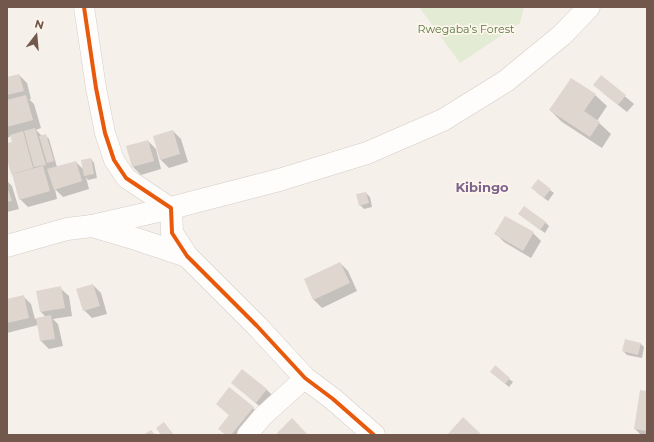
<!DOCTYPE html>
<style>
body{margin:0}
#map{position:relative;width:654px;height:442px;overflow:hidden;background:#f6f0ea;font-family:Montserrat,sans-serif}
canvas{display:block}
.frame{position:absolute;inset:0;border:8px solid #72574c;pointer-events:none}
.north{position:absolute;left:16px;top:16px;width:40px;height:40px;-webkit-text-stroke:3px #fef5eb;paint-order:stroke;rotate:16deg;font-size:11px;font-weight:700;line-height:16px;text-align:center;color:#72574c}
.north::after{content:'';display:block;margin:auto;width:14px;height:18px;background:#72574c;clip-path:polygon(50% 0,100% 100%,50% 72%,0 100%)}
</style>
<div id="map">
<canvas width="654" height="442"></canvas>
<div class="frame"></div>
<div class="north">N</div>
</div>
<script>
const context = document.querySelector('canvas').getContext('2d');
context.lineJoin = 'round';
function fill(path, color) { context.fillStyle = color; context.fill(path, 'evenodd'); }
function trace(path, color, width, dash) { context.strokeStyle = color; context.lineWidth = width; context.lineCap = dash ? 'butt' : 'round'; context.setLineDash(dash || []); context.stroke(path); }
function write(font, color, halo, rows, align = 'center') {
  context.font = font + ' Montserrat,sans-serif'; context.lineWidth = 3.5; context.setLineDash([]); context.textBaseline = 'middle'; context.strokeStyle = halo; context.fillStyle = color; for (const [text, x, y, turn = 0] of rows) {
    context.save(); context.translate(x, y); context.rotate((+turn || 0) * Math.PI / 180); context.textAlign = isNaN(turn) ? turn : align; if (halo) context.strokeText(text, 0, 0); context.fillText(text, 0, 0); context.restore();
  }
}
fill(new Path2D(`
 M419,7H524L520,23L460,63Z`), '#e3ebd5');
fill(new Path2D(`
 M19,75L27,83L31,99H29L34,104L41,128L36,130L42,136L45,135L49,139L57,167L76,162L83,169L91,159L94,163L97,178L88,180L86,177L89,189L63,197L55,189L57,199L28,207L20,199L7,155V144L13,143L11,136L7,138V78Z
 M601,76L634,104L627,112L603,93Z
 M595,95L607,106L597,121L611,134L602,148L562,122L550,110Z
 M173,131L181,139L188,162L169,168L161,160L154,137Z
 M148,141L156,149L161,169L141,175L133,167Z
 M7,181L12,186L19,209L7,212Z
 M550,190L554,193L548,201L536,192Z
 M366,193L370,197L372,207L364,209L360,205Z
 M519,214L545,222L549,226L545,233Z
 M533,233L541,241L531,258L504,242L496,234Z
 M340,263L348,271L357,291L322,308L314,300L305,280Z
 M93,285L101,293L107,314L92,318L84,310Z
 M60,288L69,296L72,316L53,319L58,324L63,346L49,349L41,341L38,325L7,333V300L23,296L31,304L35,319L46,317L41,312Z
 M640,343L644,347L642,358L627,355L623,351Z
 M495,375L509,379L513,382L509,387Z
 M232,383L266,389L274,397L264,410Z
 M647,392V435H641L635,429Z
 M217,404L253,408L261,416L245,435H226L219,428L230,416Z`), '#0003');
fill(new Path2D(`
 M19,74L24,91L7,95V77Z
 M601,75L626,95L618,105L593,85Z
 M571,78L596,94L584,111L600,122L590,137L549,110Z
 M26,95L33,120L7,127V100Z
 M35,128L46,165L34,167L24,131Z
 M173,130L180,154L160,160L153,136Z
 M23,131L33,168L11,174L7,159V143L12,142L10,135Z
 M46,134L54,161L47,163L39,136Z
 M148,140L154,161L132,167L126,146Z
 M91,158L94,174L84,176L81,160Z
 M76,161L82,181L54,190L47,169Z
 M43,166L50,191L19,200L12,174Z
 M538,179L551,189L544,198L531,188Z
 M7,187L12,201L7,202Z
 M366,192L369,203L359,206L356,194Z
 M524,206L546,222L540,230L518,214Z
 M505,216L534,232L523,251L494,234Z
 M340,262L350,283L313,300L304,279Z
 M93,284L100,306L83,311L76,289Z
 M61,286L65,308L40,312L36,291Z
 M24,295L29,318L7,323V299Z
 M51,315L55,339L40,341L36,318Z
 M625,339L641,343L638,355L622,351Z
 M495,365L510,378L505,384L490,372Z
 M242,369L267,389L256,403L231,383Z
 M229,387L254,407L231,435H226L218,429L229,415L216,404Z
 M640,390L647,391V431L634,429Z
 M463,417L482,435H447Z
 M292,418L308,435H279L277,433Z
 M164,422L174,435H161L156,428Z
 M151,430L155,435H143Z`), '#dfd6d0');
const minor = new Path2D(`
 M84,7L96,88L105,133L114,160L126,178L171,208
 M247,435L263,416L305,378`);
const tertiary = new Path2D(`
 M171,208L172,233L187,256L257,326L305,378L333,399L374,435
 M92,226L136,239L187,256`);
const secondary = new Path2D(`
 M7,246L67,229L92,226L171,208L279,180L367,153L443,120L506,81L562,35L589,7`);
trace(minor, '#d4ccc7', 21);
trace(tertiary, '#d4ccc7', 23);
trace(secondary, '#d4ccc6', 23);
trace(minor, '#fefdfc', 20);
trace(tertiary, '#fefdfc', 22);
trace(secondary, '#fefdfc', 22);
trace(new Path2D(`
 M84,7L96,88L105,133L114,160L126,178L171,208L172,233L187,256L257,326L305,378L333,399L374,435`), '#e8590c', 4);
write('11px', '#557844', '#fef5eb', [
 ["Rwegaba's Forest",466,30]
]);
write('bold 13px', '#7d638e', '#fef5eb', [
 ["Kibingo",482,188]
]);
</script>
